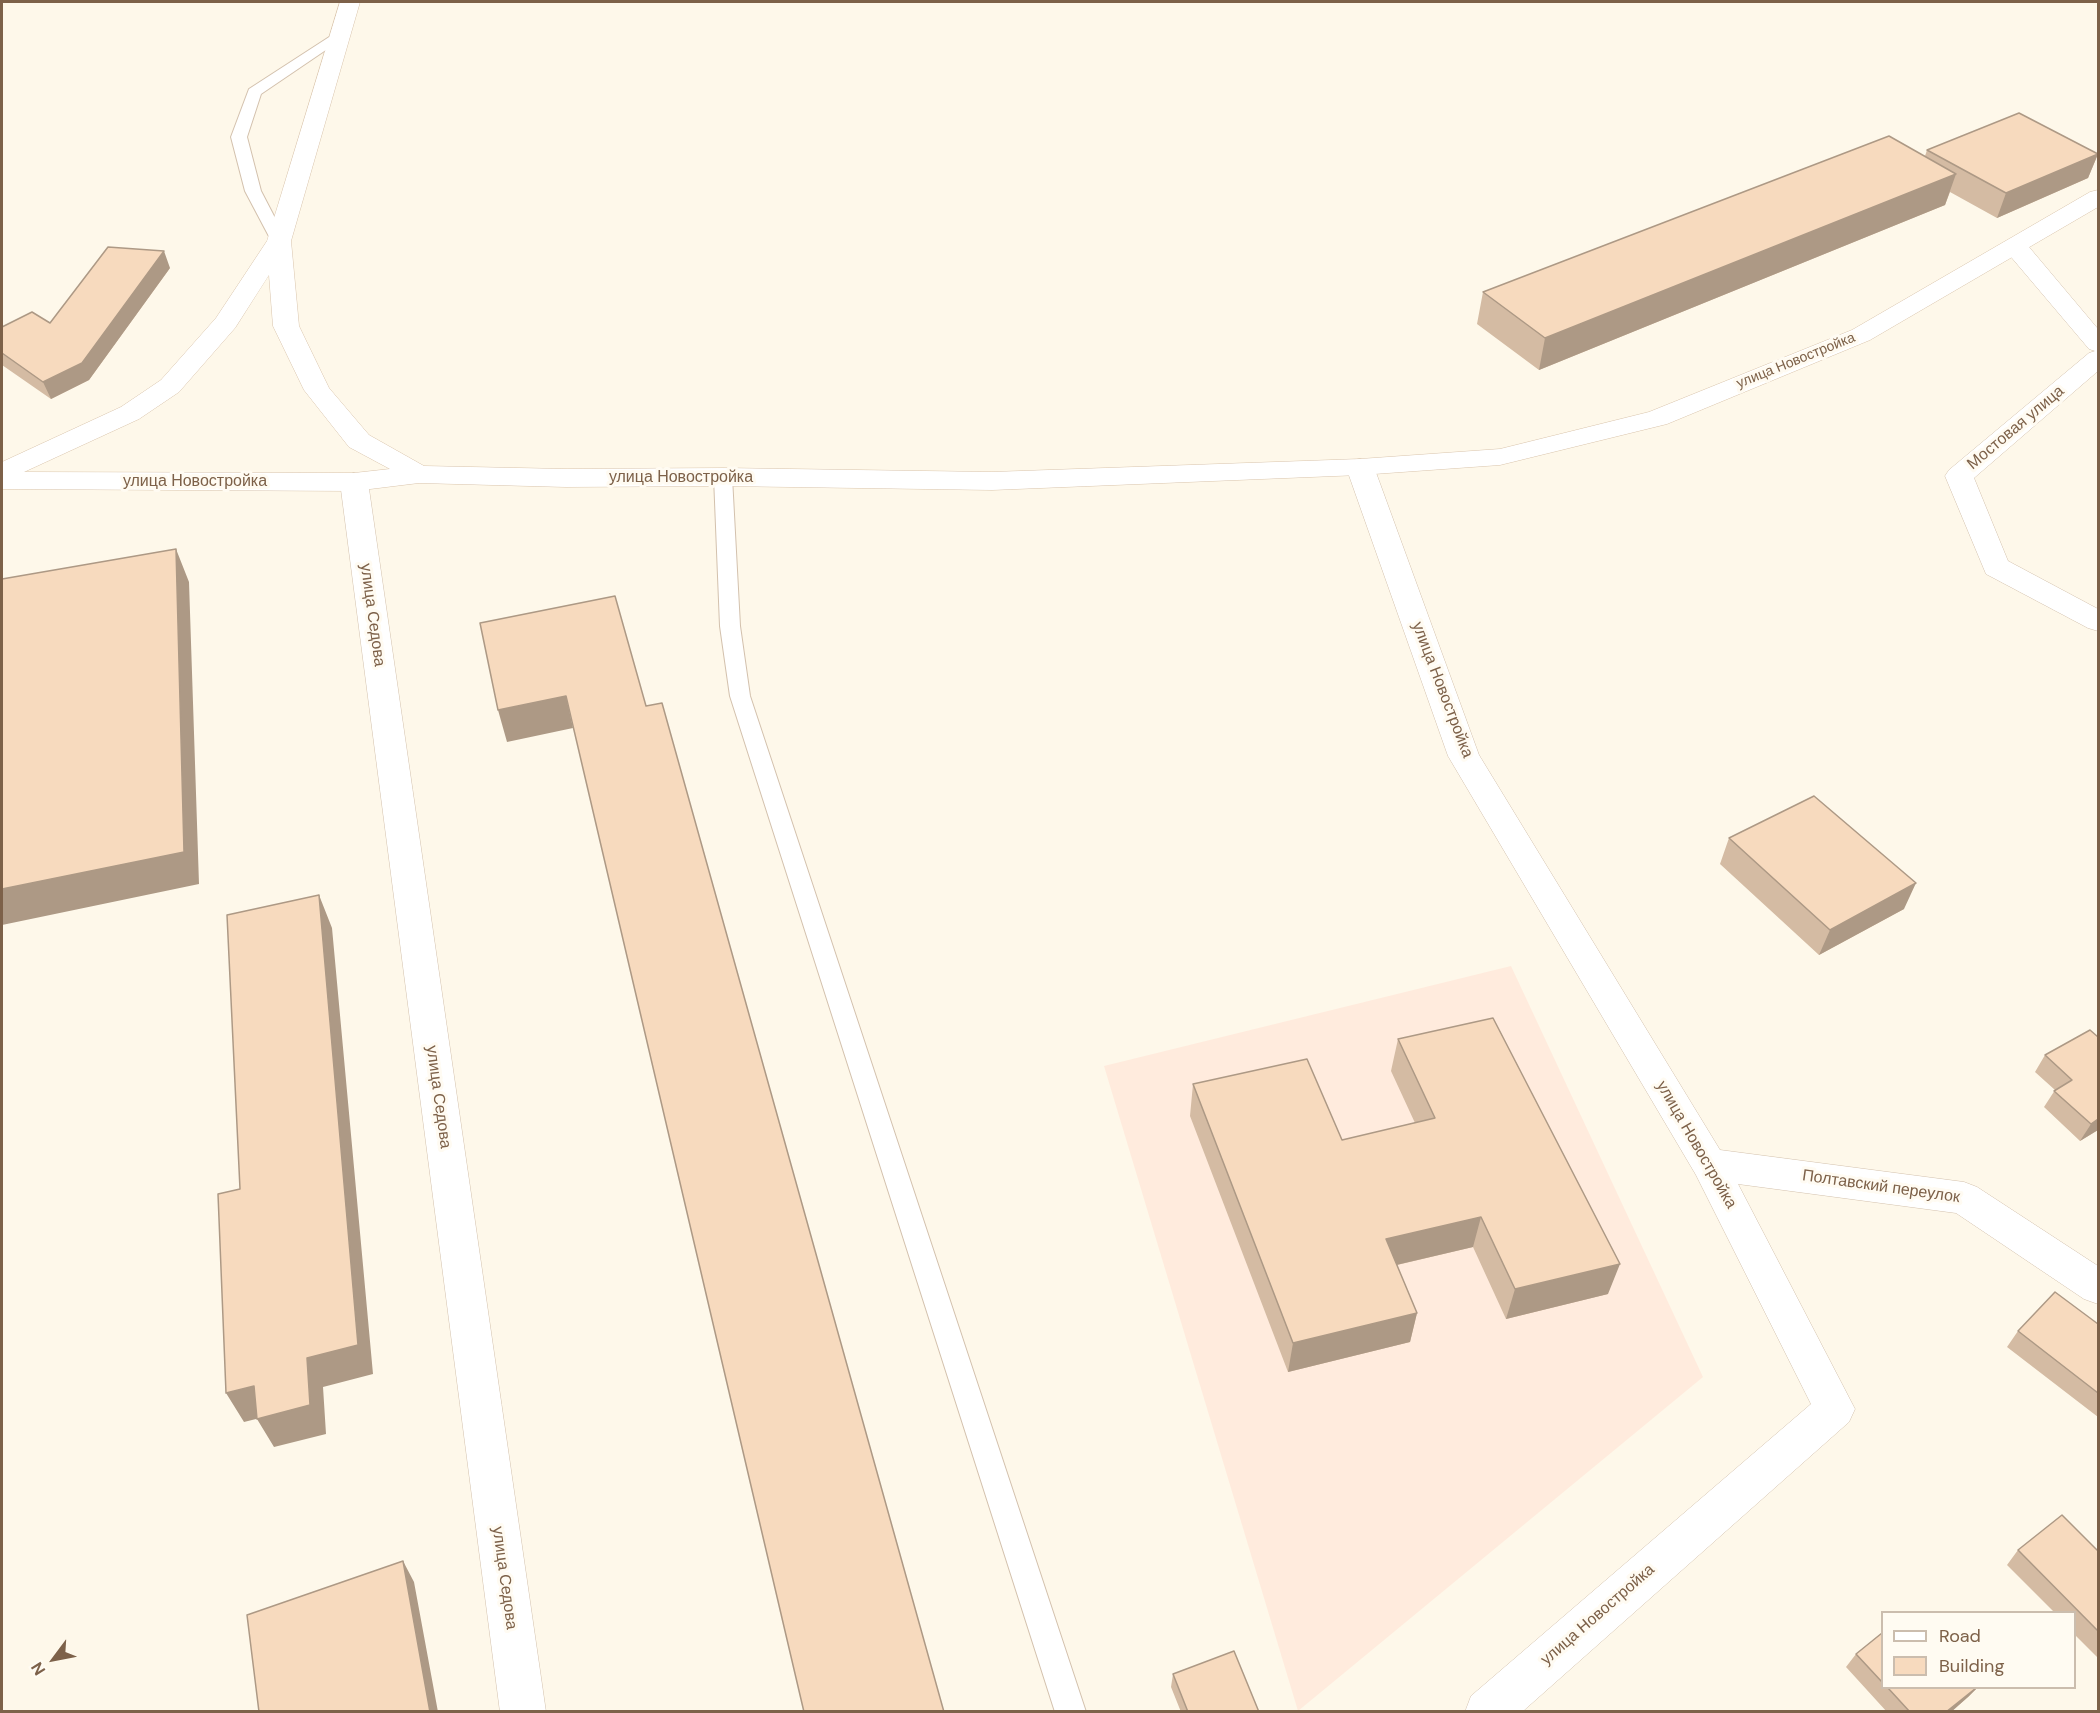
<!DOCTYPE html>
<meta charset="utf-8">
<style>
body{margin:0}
#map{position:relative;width:2100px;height:1713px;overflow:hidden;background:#fef8ea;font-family:"DM Sans",sans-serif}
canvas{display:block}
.frame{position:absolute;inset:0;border:3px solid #7d6149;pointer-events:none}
.legend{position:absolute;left:1881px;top:1611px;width:195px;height:78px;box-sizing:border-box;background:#fffbf2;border:2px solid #cbbdae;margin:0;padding:8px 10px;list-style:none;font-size:18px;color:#7d6149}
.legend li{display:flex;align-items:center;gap:12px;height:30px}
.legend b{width:30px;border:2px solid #cbbdae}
.north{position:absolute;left:24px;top:1629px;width:60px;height:60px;-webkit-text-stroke:4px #fffbf2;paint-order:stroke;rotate:238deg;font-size:16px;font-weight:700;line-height:24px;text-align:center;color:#7d6149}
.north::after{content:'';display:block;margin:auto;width:21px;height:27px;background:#7d6149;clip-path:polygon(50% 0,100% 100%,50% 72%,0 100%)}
</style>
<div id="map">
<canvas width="2100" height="1713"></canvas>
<div class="frame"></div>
<ul class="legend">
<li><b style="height:8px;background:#fff"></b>Road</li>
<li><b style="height:16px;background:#f7dabe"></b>Building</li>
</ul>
<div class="north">N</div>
</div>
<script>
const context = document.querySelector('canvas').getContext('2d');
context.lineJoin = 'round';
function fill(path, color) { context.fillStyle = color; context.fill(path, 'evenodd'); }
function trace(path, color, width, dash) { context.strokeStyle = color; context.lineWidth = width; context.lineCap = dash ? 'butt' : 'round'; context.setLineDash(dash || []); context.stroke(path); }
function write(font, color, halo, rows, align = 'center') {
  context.font = font + ' "DM Sans",sans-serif'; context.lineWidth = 6; context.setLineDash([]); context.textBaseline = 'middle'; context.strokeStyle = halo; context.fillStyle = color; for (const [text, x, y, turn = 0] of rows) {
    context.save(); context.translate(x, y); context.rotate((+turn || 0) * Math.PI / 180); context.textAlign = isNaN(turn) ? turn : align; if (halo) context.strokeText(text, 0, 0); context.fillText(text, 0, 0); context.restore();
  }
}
fill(new Path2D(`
 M1511,966L1703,1377L1298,1711L1104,1066Z`), '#ffebdd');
const service = new Path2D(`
 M340,30L345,31L347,34L345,37L261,94L247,137L261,191L287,241L285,244H273L245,191L231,137L249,89Z
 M723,471L730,473L732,477L740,626L750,696L1086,1712H1055L730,696L720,626L714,477L716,473Z`);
const minor = new Path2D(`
 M2015,239L2024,241L2098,329V371L1974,478L2008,561L2098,609V631L2088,628L1986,574L1945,476L1949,470L2089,353L2095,351L2089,349L2006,251L2003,246L2006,241Z
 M1360,459L1370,461L1374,467L1479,755L1720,1150L1964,1182L1977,1187L2098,1266V1304L2084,1299L1956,1213L1738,1184L1855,1409L1849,1422L1522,1712H1465L1471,1696L1811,1404L1696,1175L1448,756L1346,467L1350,461Z
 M354,473L364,476L368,482L546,1712H500L340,482L344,476Z`);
const secondary = new Path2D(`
 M340,2H360L291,241L299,326L329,388L369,435L424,466L566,469L723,468L992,472L1360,459L1500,449L1649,412L1852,330L2090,192L2098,190V207L1870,340L1667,424L1500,465L1360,475L992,490L723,486L566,487L419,483L354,491L2,489V462L121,407L161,380L216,318L267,241ZM269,275L273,326L304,390L349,447L390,469L354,473L24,472L139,419L179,392L235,328Z`);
trace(service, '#d3c1ad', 2);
trace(minor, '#d3c1ad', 1);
trace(secondary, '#d9c4ac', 1);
fill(service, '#fff');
fill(minor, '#fff');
fill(secondary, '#fff');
fill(new Path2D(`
 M1927,150L2098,154L2088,178L1997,218L1950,192L1945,205L1539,370L1477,324L1483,292L1925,156Z
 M170,268L89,380L51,399L2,365V327L50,323Z
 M1729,838L1904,909L1819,955L1720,864Z
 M2090,1030L2098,1130L2080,1141L2044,1107L2055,1090L2035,1072L2045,1055Z
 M1398,1039L1608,1294L1506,1319L1473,1247L1397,1265L1417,1313L1410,1342L1288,1372L1190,1116L1193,1084L1342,1140L1415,1123L1391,1071Z
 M2098,1324V1417L2007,1347L2018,1331Z
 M2018,1550L2098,1551V1658L2074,1634V1612H2054L2007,1565Z
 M1882,1633V1688H1977L1968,1697L1951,1712H1887L1846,1667L1856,1654Z
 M1173,1674L1259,1712H1181L1171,1687Z`), '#d4bba3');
fill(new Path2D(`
 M2098,154L2088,178L1997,218L2006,193Z
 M1956,174L1945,205L1539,370L1545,338Z
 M164,251L170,268L89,380L51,399L43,382Z
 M176,549L189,582L199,884L2,925V889Z
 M566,696L573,728L507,742L498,710Z
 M1916,883L1904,909L1819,955L1830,930Z
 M319,895L332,928L373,1374L323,1387L326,1434L274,1447L257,1419L307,1358Z
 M2098,1119V1130L2080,1141L2091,1124Z
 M1481,1217L1473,1247L1379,1269L1386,1239Z
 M1620,1264L1608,1294L1506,1319L1515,1289Z
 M1417,1313L1410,1342L1288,1372L1293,1343Z
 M254,1386L272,1415L244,1422L226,1393Z
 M403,1561L414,1582L438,1712H430Z
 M1976,1688H1977L1968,1697L1951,1712H1946Z`), '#ad9985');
const building = new Path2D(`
 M2019,113L2098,154L2006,193L1927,150Z
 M1889,136L1956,174L1545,338L1483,292Z
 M108,247L164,251L82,363L43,382L2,353V327L32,312L50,323Z
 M176,549L184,852L2,889V579Z
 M615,596L646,706L662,703L944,1712H804L566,696L498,710L480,623Z
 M1814,796L1916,883L1830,930L1729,838Z
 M319,895L358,1345L307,1358L310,1405L257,1419L254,1386L226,1393L218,1194L240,1189L227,915Z
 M1493,1018L1620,1264L1515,1289L1481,1217L1386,1239L1417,1313L1293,1343L1193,1084L1307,1059L1342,1140L1435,1118L1398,1039Z
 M2090,1030L2098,1037V1119L2091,1124L2054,1091L2072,1080L2045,1055Z
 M2055,1292L2098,1324V1393L2018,1331Z
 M2062,1515L2098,1551V1631L2018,1550Z
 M403,1561L430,1712H259L247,1615Z
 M1882,1633V1682L1856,1654Z
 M1234,1651L1259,1712H1188L1173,1674Z
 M1888,1688H1976L1946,1712H1910Z`);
fill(building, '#f7dabe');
trace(building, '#ad9985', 1.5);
write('14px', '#7d6149', '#fffbf2', [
 ["улица Новостройка",1796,361,-22]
]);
write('16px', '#7d6149', '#fffbf2', [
 ["Мостовая улица",2016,428,-40],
 ["улица Новостройка",681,478],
 ["улица Новостройка",195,482],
 ["улица Седова",372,615,82],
 ["улица Новостройка",1442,690,69],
 ["улица Седова",438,1097,82],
 ["улица Новостройка",1696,1145,60],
 ["Полтавский переулок",1881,1187,8],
 ["улица Седова",504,1578,82],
 ["улица Новостройка",1598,1615,-41]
]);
</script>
